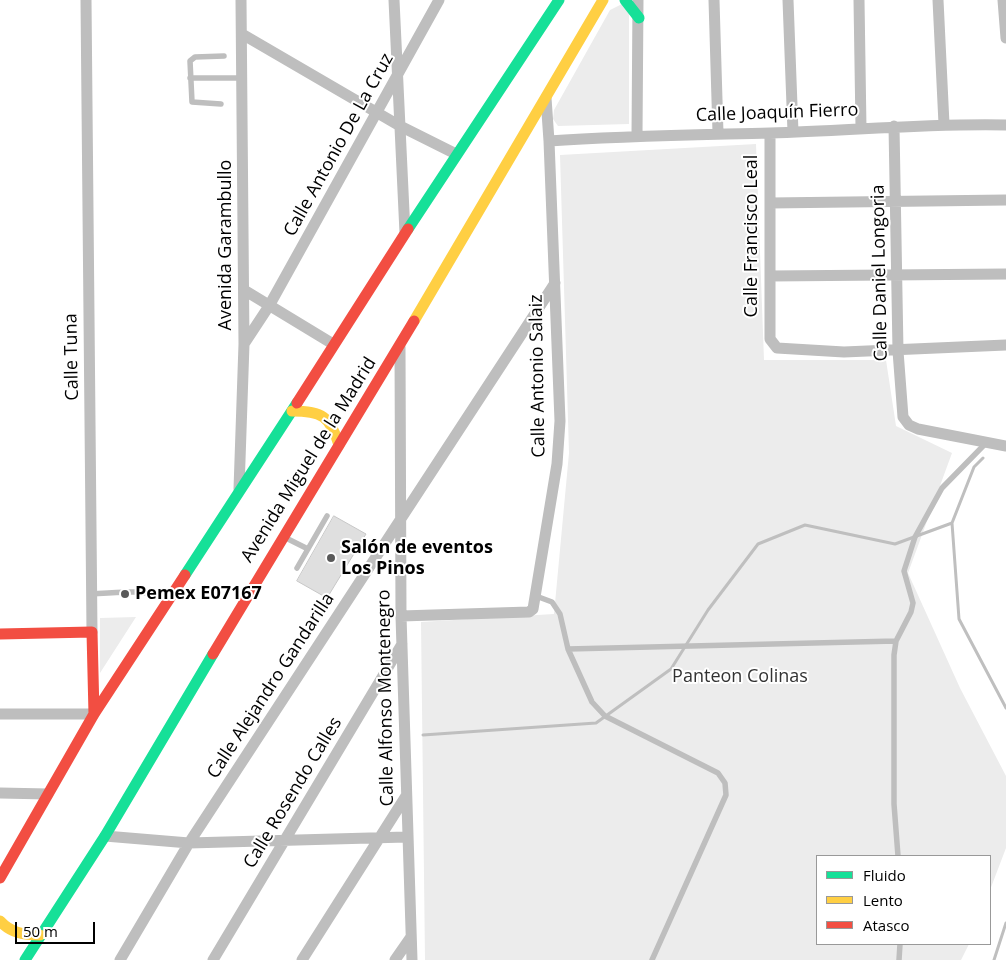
<!DOCTYPE html>
<meta charset="utf-8">
<style>
body{margin:0}
#map{position:relative;width:1006px;height:960px;overflow:hidden;background:#fff;font-family:"Open Sans",sans-serif}
canvas{display:block}
.legend{position:absolute;left:816px;top:855px;width:175px;height:90px;box-sizing:border-box;background:#fff;border:1px solid #999;margin:0;padding:6px 9px;list-style:none;font-size:15px;color:#000}
.legend li{display:flex;align-items:center;gap:10px;height:25px}
.legend b{width:25px;border:1px solid #999}
.scale{position:absolute;left:15px;top:922px;width:80px;height:22px;box-sizing:border-box;border:2px solid #000;border-top:0;padding-left:6px;font-size:15px;line-height:18px;white-space:nowrap;color:#000;-webkit-text-stroke:4px #fff;paint-order:stroke}
</style>
<div id="map">
<canvas width="1006" height="960"></canvas>
<ul class="legend">
<li><b style="height:6px;background:#16e098"></b>Fluido</li>
<li><b style="height:6px;background:#ffcf43"></b>Lento</li>
<li><b style="height:6px;background:#f24e42"></b>Atasco</li>
</ul>
<div class="scale">50 m</div>
</div>
<script>
const context = document.querySelector('canvas').getContext('2d');
context.lineJoin = 'round';
function fill(path, color) { context.fillStyle = color; context.fill(path, 'evenodd'); }
function trace(path, color, width, dash) { context.strokeStyle = color; context.lineWidth = width; context.lineCap = dash ? 'butt' : 'round'; context.setLineDash(dash || []); context.stroke(path); }
function write(font, color, halo, rows, align = 'center') {
  context.font = font + ' "Open Sans",sans-serif'; context.lineWidth = 4; context.setLineDash([]); context.textBaseline = 'middle'; context.strokeStyle = halo; context.fillStyle = color; for (const [text, x, y, turn = 0] of rows) {
    context.save(); context.translate(x, y); context.rotate((+turn || 0) * Math.PI / 180); context.textAlign = isNaN(turn) ? turn : align; if (halo) context.strokeText(text, 0, 0); context.fillText(text, 0, 0); context.restore();
  }
}
fill(new Path2D(`
 M622,4L629,10V124L558,126L553,119L554,110L610,10Z
 M756,144L764,360H886L896,426L952,453L908,573L960,688L1006,776V848L990,890V856H817V944H969L961,960H425L421,622L554,614L569,453L560,155Z
 M136,617L100,673V618Z`), '#ececec');
trace(new Path2D(`
 M983,458L974,467L952,523L959,619L1006,708
 M423,735L596,723L671,669L708,610L758,544L805,525L895,544L952,523
 M994,960L1006,923`), '#bfbfbf', 3);
const building = new Path2D(`
 M334,516L366,534L327,598L297,581Z`);
fill(building, '#dfdfdf');
trace(building, '#c7c7c7', 1);
trace(new Path2D(`
 M190,78H243
 M221,104L192,102L190,61L195,57L224,56
 M284,537L308,549
 M297,568L327,516
 M92,594C118,592 143,589 169,598
 M536,596L552,602L560,614L568,649L592,702L605,716L718,773L725,783L726,795L652,960
 M568,649L896,641
 M898,856L894,804V655L896,641L911,612L913,603L904,571L915,537L942,488L986,443
 M899,960L900,944`), '#bebebe', 5.5);
trace(new Path2D(`
 M86,0L92,632
 M394,0L405,233
 M714,0L718,133
 M788,0L793,132
 M859,0L861,128
 M938,0L944,124
 M1003,0L1006,38
 M242,34L400,126L456,154
 M894,126L898,351L903,417L909,425L918,429L1006,446
 M770,133V339L777,348L844,352L1006,345
 M637,135L638,0
 M549,141C623,136 696,135 770,133C849,131 927,123 1006,125
 M770,203L1006,200
 M770,276L1006,274
 M244,290L333,344
 M244,344L269,306L439,0
 M400,347L401,616L412,960
 M239,489L244,344L241,0
 M401,616L529,612L533,609L557,464L560,421L549,141L546,98
 M0,714H94
 M0,793L48,794
 M105,836L189,843L406,837
 M120,960L189,843L555,283
 M213,960L402,644
 M302,960L406,796
 M395,960L411,937`), '#bebebe', 11);
trace(new Path2D(`
 M625,0L639,18
 M408,229L559,0
 M185,575L297,403
 M25,960L105,836L213,654`), '#16e098', 11);
trace(new Path2D(`
 M414,321L603,0
 M292,411C322,411 330,416 339,445
 M0,921C11,933 24,935 40,935`), '#ffcf43', 11);
trace(new Path2D(`
 M297,403L408,229
 M0,634L92,632L94,714
 M213,654L414,321
 M0,878L94,714L185,575`), '#f24e42', 11);
for (const [x, y, r, color] of [
 [331,558,5,"#595959"],
 [125,594,5,"#595959"]
]) { const dot = new Path2D(); dot.arc(x, y, r, 0, 2 * Math.PI); context.fillStyle = color; context.fill(dot); trace(dot, '#fff', 2); }
write('18px', '#000', '#fff', [
 ["Calle Joaquín Fierro",777,113,-2],
 ["Calle Antonio De La Cruz",339,145,-61],
 ["Calle Francisco Leal",752,236,-90],
 ["Avenida Garambullo",226,245,-90],
 ["Calle Daniel Longoria",880,273,-91],
 ["Calle Tuna",72,357,-91],
 ["Calle Antonio Salaiz",538,376,-91],
 ["Avenida Miguel de la Madrid",309,460,-58],
 ["Calle Alejandro Gandarilla",271,686,-57],
 ["Calle Alfonso Montenegro",386,698,-91],
 ["Calle Rosendo Calles",293,793,-59]
]);
write('bold 18px', '#000', '#fff', [
 ["Salón de eventos",341,548],
 ["Los Pinos",341,569],
 ["Pemex E07167",135,594]
], 'left');
write('18px', '#333', '#fff', [
 ["Panteon Colinas",740,677]
]);
</script>
